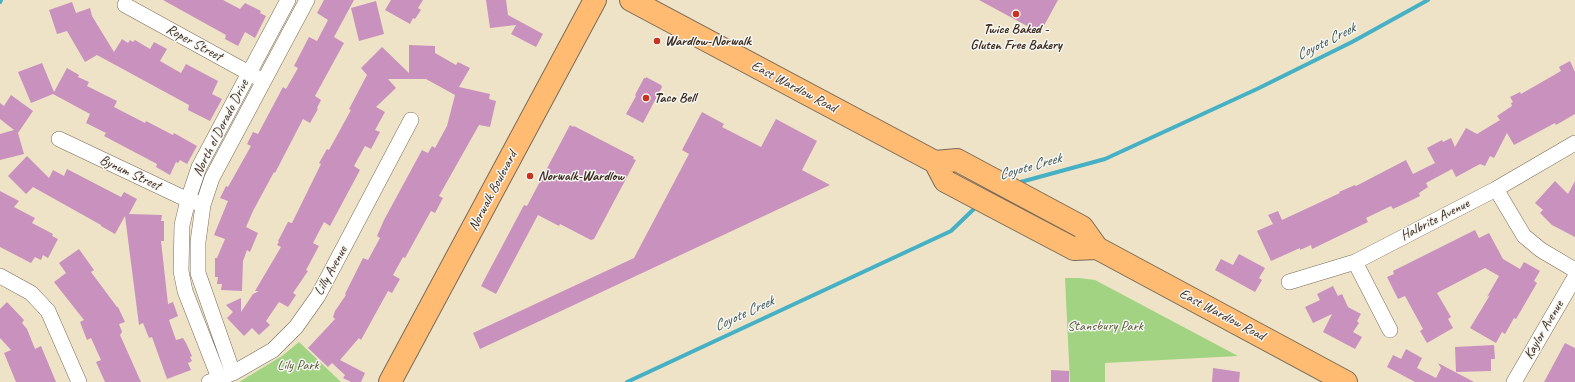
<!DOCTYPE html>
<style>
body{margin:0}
canvas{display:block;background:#eee3c6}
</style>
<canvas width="1575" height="382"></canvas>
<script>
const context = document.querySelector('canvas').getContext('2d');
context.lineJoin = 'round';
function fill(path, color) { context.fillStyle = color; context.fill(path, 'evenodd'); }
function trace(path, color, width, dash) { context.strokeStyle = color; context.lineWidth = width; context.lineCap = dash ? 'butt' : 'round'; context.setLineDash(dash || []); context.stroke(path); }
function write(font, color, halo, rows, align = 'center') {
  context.font = font + ' Caveat,sans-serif'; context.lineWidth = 3; context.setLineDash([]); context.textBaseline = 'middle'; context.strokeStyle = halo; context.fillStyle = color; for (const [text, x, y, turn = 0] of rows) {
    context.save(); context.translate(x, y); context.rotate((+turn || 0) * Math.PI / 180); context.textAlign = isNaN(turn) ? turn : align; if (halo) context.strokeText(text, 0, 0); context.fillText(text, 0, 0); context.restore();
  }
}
fill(new Path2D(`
 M1065,278H1079L1095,280L1238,356L1105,363V382H1070Z
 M299,342L341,382H239L282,356Z`), '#a1d383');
trace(new Path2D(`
 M0,2L1,0
 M1017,183L1105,159L1257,89L1352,42L1428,0
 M627,382L951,231L978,205`), '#46b0c5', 4);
fill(new Path2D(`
 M163,0H223L240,9L245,3L261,11L260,13L266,16L255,38L245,32L238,46L225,39L226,35Z
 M324,0H354L334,37L344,43L315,96L321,100L317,108L318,109L310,123L303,119L275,173L274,172L253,211L246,227L258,233L250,252L247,250L243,261L242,291L221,290L222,284H217L218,277H215V258H217L225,239L214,235L228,201L220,198L226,186L228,187L251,146L247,144L253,132L258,134L283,87L286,89L298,68L294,66L309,37L317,41L328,20L317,13Z
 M391,0H423L418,8L421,10L415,19L413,18L410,24L385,10Z
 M486,0H506L508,15L543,34L536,47L511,34L516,25L490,28Z
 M979,0H1058L1040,33Z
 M376,1L384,34L359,41L351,8Z
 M72,2L76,13L90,8L92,16L114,52L122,39L128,43L130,40L133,42L135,40L150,49L154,42L167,49L160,61L181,73L186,64L218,81L212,94L222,99L210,121L188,110L189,105L97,55L85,62L67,31L57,34L49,10Z
 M409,45L435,46V53L456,65L458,62L470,68L459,87L490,94L489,99L496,101L490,127L479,125L439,196L443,198L435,213L431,211L405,258L403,257L393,275L400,279L392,293L388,291L361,340L359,338L340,360L365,373L361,382H351L343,378L345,375L332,363L328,367L308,348L335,319L333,317L335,311L346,295L345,294L363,258L368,260L380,238L377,236L384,220L422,150L428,153L432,146L435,148L447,126L455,95L426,79H388L396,88L376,107L385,112L375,130L380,132L371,149L365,146L354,166L360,170L330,226L324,222L313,243L319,246L306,270L308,271L293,293L296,295L288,307L279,302L266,321L270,325L259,335L252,328L244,336L227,318L233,312L226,305L241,298V312L253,294L259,291H255L281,247L277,245L279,242L278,241L288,222L292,223L321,164L319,163L327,149L329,150L351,110L349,109L367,75L361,68L382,47L409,73Z
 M1570,61L1575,72V114L1556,125L1555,123L1514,145L1507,133L1494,158L1490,156L1485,166L1480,164L1456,177L1452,169L1426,183L1428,187L1419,193L1420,196L1408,202L1393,209L1391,206L1366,218L1368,222L1312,249L1311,245L1300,250V248L1271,261L1257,231L1273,224L1268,215L1278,211L1282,220L1340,193L1339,192L1355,185L1356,186L1406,160L1413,174L1435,163L1427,148L1442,140L1443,142L1451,138L1455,147L1466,128L1477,134L1500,120L1497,116L1512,106L1511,103L1513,102L1510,97L1520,92L1521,94L1561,71L1559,67Z
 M42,63L54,92L67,68L79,75L78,77L89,82L87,86L117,101L114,107L145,123L146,121L173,135L174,133L197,146L187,164L180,160L178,163L176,162L170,175L156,167L157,164L104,136L106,133L86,123L90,114L53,94L31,103L18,72Z
 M646,77L661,85L662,87L643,123L626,114L636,96L635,95L644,78H646Z
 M11,95L33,111L18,133L24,154L0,160V134L14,130L0,119V103L4,106Z
 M702,112L724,124L722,127L761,147L776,119L817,141L802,170L830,185L480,349L473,333L634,258L689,154L682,150Z
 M570,125L573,127L574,126L634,157L633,159L636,160L594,239L591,240L560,224L559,226L538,215L496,294L481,286L524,205L527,206Z
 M27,156L49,178L53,170L64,176L67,169L121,197L124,192L137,199L129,214L162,215L161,221H164V241H161L168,304L173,302L178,316L169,320L176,340L183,338L186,343L192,356L190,357L192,361L188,363L191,370L167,379L152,337L149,338L143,323L139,325L125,216L115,234L101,226V225L33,187L26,194L8,176Z
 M1555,181L1568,194L1575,181V237L1552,225L1540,213L1543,210L1535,203Z
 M0,191L19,201L14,207L35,218L32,223L53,234L52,236L58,239L48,258L43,255L41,260L35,257L31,263L0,247Z
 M1475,230L1479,238L1489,233L1503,259L1520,269L1524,262L1540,271L1534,281L1537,283L1516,319L1514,318L1505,334L1502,332L1496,343L1470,328L1490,295L1487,297L1499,276L1485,268L1437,293L1451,317L1448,319L1453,328L1427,343L1420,331L1423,329L1405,296L1398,299L1387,277L1394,274L1393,271Z
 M79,249L94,270L91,272L117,307H118L125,322L119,324L122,332L120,335L141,382H105L96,362L101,360L91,338L87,340L80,322L84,320L54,282L66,273L59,263Z
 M1239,254L1265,268L1259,278L1262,280L1255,292L1215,270L1221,259L1233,265Z
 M1333,286L1338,296L1342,294L1348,307L1361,314L1357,321L1359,323L1353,332L1362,337L1355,349L1323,332L1332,314L1313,323L1305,307L1320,300L1317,294Z
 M7,302L24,320L22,323L27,329L35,349L41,346L56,382H16L4,353L11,350L0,338V309Z
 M1565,343L1575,348V382H1544Z
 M1494,345L1495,359H1491V371L1456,372L1455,347Z
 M1406,349L1422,358L1417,368L1436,378L1441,368L1438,363L1474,382H1415L1387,367L1393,355L1401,359Z
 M1213,368L1240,372L1239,382H1212Z
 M1051,370L1069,371V382H1051Z`), '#c991be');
const minor = new Path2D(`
 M125,5L258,78
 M59,139L188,200L198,203
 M1496,189L1524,236L1541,250L1575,270
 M1355,262L1390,330
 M0,276L31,293L48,311L79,382
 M1289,282L1355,262L1496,189L1575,143
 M233,373L198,273V242L203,205L212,178L307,0
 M219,378L185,291L181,271L182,225L188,200L199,167L288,0
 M209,382L233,373L273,350L296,327L318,296L411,120
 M1514,382L1575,277`);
const primary = new Path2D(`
 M631,0L935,162L957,160L1082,227L1097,248L1346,382
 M935,162L945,181L1074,249L1097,248
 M390,382L595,0`);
trace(minor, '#7a6b59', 16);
trace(primary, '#7a6b59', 24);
trace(minor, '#fff', 15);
trace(primary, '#febb71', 22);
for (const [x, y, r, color] of [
 [1016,14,4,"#c8321e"],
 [657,41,4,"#c8321e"],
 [646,98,4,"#c8321e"],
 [530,176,4,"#c8321e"]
]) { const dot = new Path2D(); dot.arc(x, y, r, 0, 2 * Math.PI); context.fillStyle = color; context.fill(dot); trace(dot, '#f6f6f2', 1.5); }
write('bold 14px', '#3b2a1e', '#f6f6f2', [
 ["Twice Baked -",1016,29,"center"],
 ["Gluten Free Bakery",1016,45,"center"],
 ["Wardlow-Norwalk",665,41],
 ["Taco Bell",654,98],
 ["Norwalk-Wardlow",538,176]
], 'left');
write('14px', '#3b2a1e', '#f6f6f2', [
 ["Roper Street",194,43,29],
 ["East Wardlow Road",794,87,28],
 ["North el Dorado Drive",221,128,-63],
 ["Bynum Street",130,173,25],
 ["Norwalk Boulevard",493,191,-62],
 ["Halbrite Avenue",1435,220,-27],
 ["Lilly Avenue",331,271,-61],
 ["East Wardlow Road",1222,315,28],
 ["Kaylor Avenue",1544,330,-60]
]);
write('14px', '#545437', '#f6f6f2', [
 ["Stansbury Park",1105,326],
 ["Lily Park",298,365]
]);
write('italic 15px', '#3f5958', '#f6f6f2', [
 ["Coyote Creek",1326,42,-27],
 ["Coyote Creek",1030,167,-16],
 ["Coyote Creek",744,314,-25]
]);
</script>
